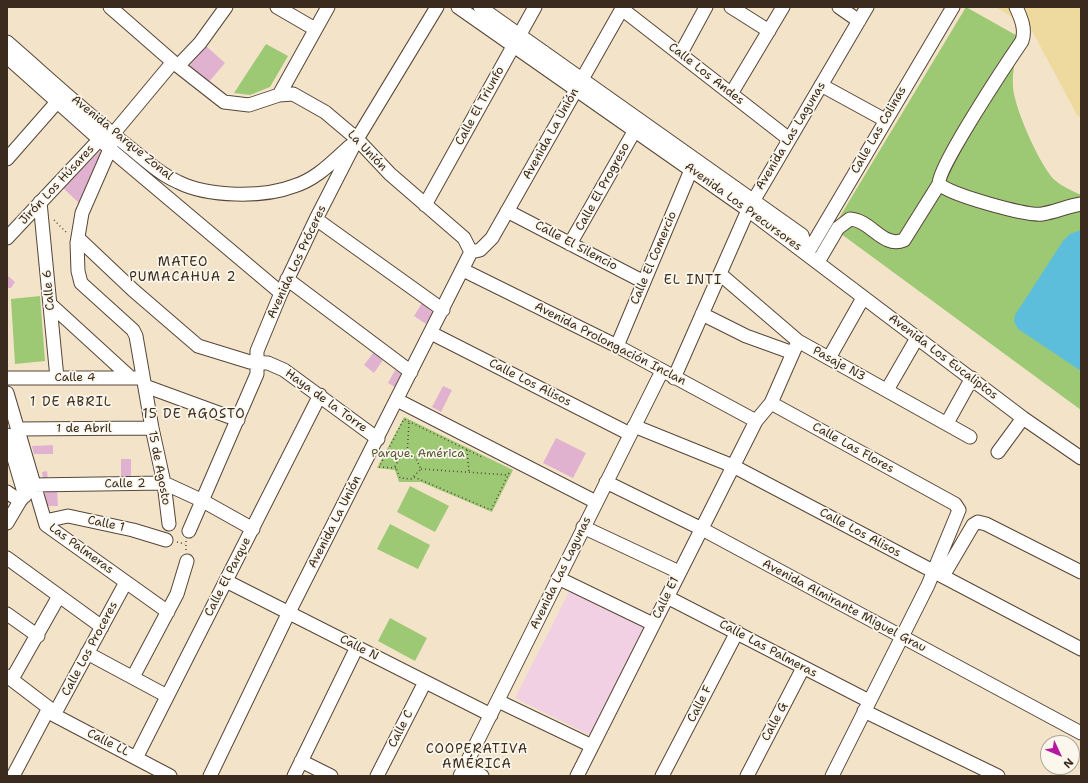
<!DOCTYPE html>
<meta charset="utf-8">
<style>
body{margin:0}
#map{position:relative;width:1088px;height:783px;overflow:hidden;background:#f3e4c9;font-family:"Shantell Sans",sans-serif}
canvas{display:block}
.frame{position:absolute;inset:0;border:8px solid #3b2a1e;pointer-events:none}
.north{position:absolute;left:1040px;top:735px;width:40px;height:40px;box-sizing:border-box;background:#fbf7ec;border:1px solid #aea59a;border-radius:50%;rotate:134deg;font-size:11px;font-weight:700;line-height:16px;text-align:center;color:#3b2a1e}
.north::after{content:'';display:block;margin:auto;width:14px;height:18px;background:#b5179e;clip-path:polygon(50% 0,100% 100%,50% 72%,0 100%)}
</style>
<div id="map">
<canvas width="1088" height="783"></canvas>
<div class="frame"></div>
<div class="north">N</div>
</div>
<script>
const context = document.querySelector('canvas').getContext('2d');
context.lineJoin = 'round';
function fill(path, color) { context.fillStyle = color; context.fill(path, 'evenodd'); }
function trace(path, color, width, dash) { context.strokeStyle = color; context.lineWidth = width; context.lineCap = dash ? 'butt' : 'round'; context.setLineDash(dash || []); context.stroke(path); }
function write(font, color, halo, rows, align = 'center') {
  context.font = font + ' "Shantell Sans",sans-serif'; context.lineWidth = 3.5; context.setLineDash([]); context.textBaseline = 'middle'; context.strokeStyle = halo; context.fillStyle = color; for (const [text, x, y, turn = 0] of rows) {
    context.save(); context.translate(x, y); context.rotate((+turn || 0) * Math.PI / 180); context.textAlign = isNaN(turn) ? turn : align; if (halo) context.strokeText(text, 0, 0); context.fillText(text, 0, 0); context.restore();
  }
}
fill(new Path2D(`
 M570,590L647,629L592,736L515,698Z`), '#f1d0e3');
fill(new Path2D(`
 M966,7L1021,38C1016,54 1012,70 1013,87C1014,107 1041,169 1056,181C1063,187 1073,191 1081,195V410L833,228Z
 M266,44L288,56L270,87L250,95L234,93Z
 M40,296L45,361L15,364L11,299Z
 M404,417L513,470L492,512L421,482H399L395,470L377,468Z
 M410,486L449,506L435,532L397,512Z
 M390,524L430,545L418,569L377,549Z
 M390,618L427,638L415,661L378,641Z`), '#9dc874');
fill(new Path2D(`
 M995,7H1081V118L1077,115L1030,27Z`), '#eeda9e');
fill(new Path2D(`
 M1081,230V371L1018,329L1014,321L1015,315L1063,241L1070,234Z`), '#5dbedb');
fill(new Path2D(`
 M206,46L225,63L208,83L188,67Z
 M100,151L102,153L79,203L63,188Z
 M7,275L15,282L11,288H7Z
 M422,303L433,313L426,324L414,316Z
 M373,353L383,360L374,373L364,365Z
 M395,370L402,374L395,387L388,383Z
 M443,386L452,390L441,412L432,407Z
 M556,438L586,453L573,478L543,463Z
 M53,445V454H34L32,446Z
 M121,459H131V478H121Z
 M47,471L48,480H45L43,478L42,472Z
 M57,490L58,506H45V493L48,491Z`), '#e0b2d0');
const minor = new Path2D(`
 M110,7L173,62L224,102L249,105L279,95L293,94L325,112L357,139L390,174L464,238L471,252L289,612L210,776
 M277,7L315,29
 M458,7L748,210L1023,418L1081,458
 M480,7L802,235L807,254
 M731,7L769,31
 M839,7L859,21
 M1016,7C1021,18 1026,29 1022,41C1009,60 937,168 939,184C951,195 1026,216 1042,214C1055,212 1068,206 1081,204
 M622,9L789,139
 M7,42C46,76 84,111 124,143C142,157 158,173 178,182C208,197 263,198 294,186C317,179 333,161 350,146
 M681,53L706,7
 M7,57L110,149L281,293
 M178,66L200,43L226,7
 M821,85L885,120
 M731,94L783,7
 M279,95L328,7
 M113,134L110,149L82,213L77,243L78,271L81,283L133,330L136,336L152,428L164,483L169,524
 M7,159L57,102
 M40,202L57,378
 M425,205L535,7
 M507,211L644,282
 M316,219L443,310
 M7,238L100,139L113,134L173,62
 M78,238L133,290L198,346L250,362L268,363L284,370L378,439
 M570,244L635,130
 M471,252L480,250L492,238L623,7
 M807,254L953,7
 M818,262L838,228L850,219C871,220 883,249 904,240L939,184
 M463,270L617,346L756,421
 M720,274L798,341L970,437
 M287,279L411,372
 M50,304L131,378
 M702,314L746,336L793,353
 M431,333L630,434
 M617,346L691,170
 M829,358L863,298
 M7,378H143
 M674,378L748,210L867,7
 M145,386L238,420
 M887,390L917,338
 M7,393L46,525L168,612
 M397,400L596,502
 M771,403L796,346
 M947,423L972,378
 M634,426L733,466L1081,649
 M17,429L152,428
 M7,435L25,496
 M998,452L1023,418
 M606,482L702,529L1081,733
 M33,485L164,483L203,501L253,529
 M7,492L20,501
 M45,521L68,516L133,530L166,540
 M7,523L20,501L29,490
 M583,527L679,572
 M189,531L257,374V351L281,293L316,219L357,139L437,7
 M7,558L102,627
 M943,576L973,525L978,522L986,524L1081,572
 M558,578L653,624
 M226,581L491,715
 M667,597L869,701
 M7,614L38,636
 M87,653L167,696
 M7,676L49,708L54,715L170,776
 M133,677L177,594L187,561
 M12,679L59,596
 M498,701L592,746
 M864,711L998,776
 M54,715L126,582
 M136,758L320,395
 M301,761L331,776
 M465,767L482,776
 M13,776L49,708
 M294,776L357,647
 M377,776L425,682
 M460,776L662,371
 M577,776L756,421L771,403L955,504L959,510L928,585L832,776
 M662,776L737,632
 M747,776L803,668`);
trace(minor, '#574638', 15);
trace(new Path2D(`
 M54,220L67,233
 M467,450L469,472
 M402,455L415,457L421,469L411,479L400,478L395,466Z
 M407,456L409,422
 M396,468L379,467L404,419L482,457
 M421,469L509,475
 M414,477L491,510L510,471
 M186,541V551
 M177,542L185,544`), '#574638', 1.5, [1, 3]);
trace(minor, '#fff', 13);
write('12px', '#3b2a1e', '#fbf7ec', [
 ["Calle Los Andes",706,74,38],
 ["Calle El Triunfo",480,106,-61],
 ["Calle Las Colinas",879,130,-60],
 ["Avenida La Unión",551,134,-61],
 ["Avenida Las Lagunas",791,136,-59],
 ["Avenida Parque Zonal",122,138,39],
 ["La Unión",367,151,46],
 ["Jirón Los Húsares",57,185,-47],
 ["Calle El Progreso",603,187,-61],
 ["Avenida Los Precursores",743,207,36],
 ["Calle El Silencio",576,246,28],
 ["Calle El Comercio",654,258,-67],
 ["Avenida Los Próceres",297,262,-65],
 ["Calle 6",49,290,-95],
 ["Avenida Prolongación Inclan",610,344,27],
 ["Avenida Los Eucaliptos",943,357,37],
 ["Pasaje N3",839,364,29],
 ["Calle 4",75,378],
 ["Calle Los Alisos",530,383,27],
 ["Haya de la Torre",326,401,36],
 ["1 de Abril",84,429],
 ["Calle Las Flores",853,448,29],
 ["15 de Agosto",159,468,79],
 ["Calle 2",125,484,-1],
 ["Avenida La Unión",335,522,-63],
 ["Calle 1",106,524,12],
 ["Calle Los Alisos",860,533,28],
 ["Las Palmeras",81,549,36],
 ["Avenida Las Lagunas",561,573,-64],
 ["Calle El Parque",228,577,-63],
 ["Calle E1",666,598,-64],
 ["Avenida Almirante Miguel Grau",844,606,28],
 ["Calle N",359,648,27],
 ["Calle Los Proceres",90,649,-62],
 ["Calle Las Palmeras",768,649,28],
 ["Calle F",700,704,-63],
 ["Calle G",775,722,-62],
 ["Calle C",401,729,-63],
 ["Calle LL",108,743,27]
]);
write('12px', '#585938', '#fbf7ec', [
 ["Parque. América",418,454]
]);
context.letterSpacing = '1px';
write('13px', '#3b2a1e', '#fbf7ec', [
 ["MATEO",183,263],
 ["PUMACAHUA 2",183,278],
 ["EL INTI",693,281],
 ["1 DE ABRIL",71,403],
 ["15 DE AGOSTO",194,415],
 ["COOPERATIVA",477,750],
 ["AMÉRICA",477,765]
]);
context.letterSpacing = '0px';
</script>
